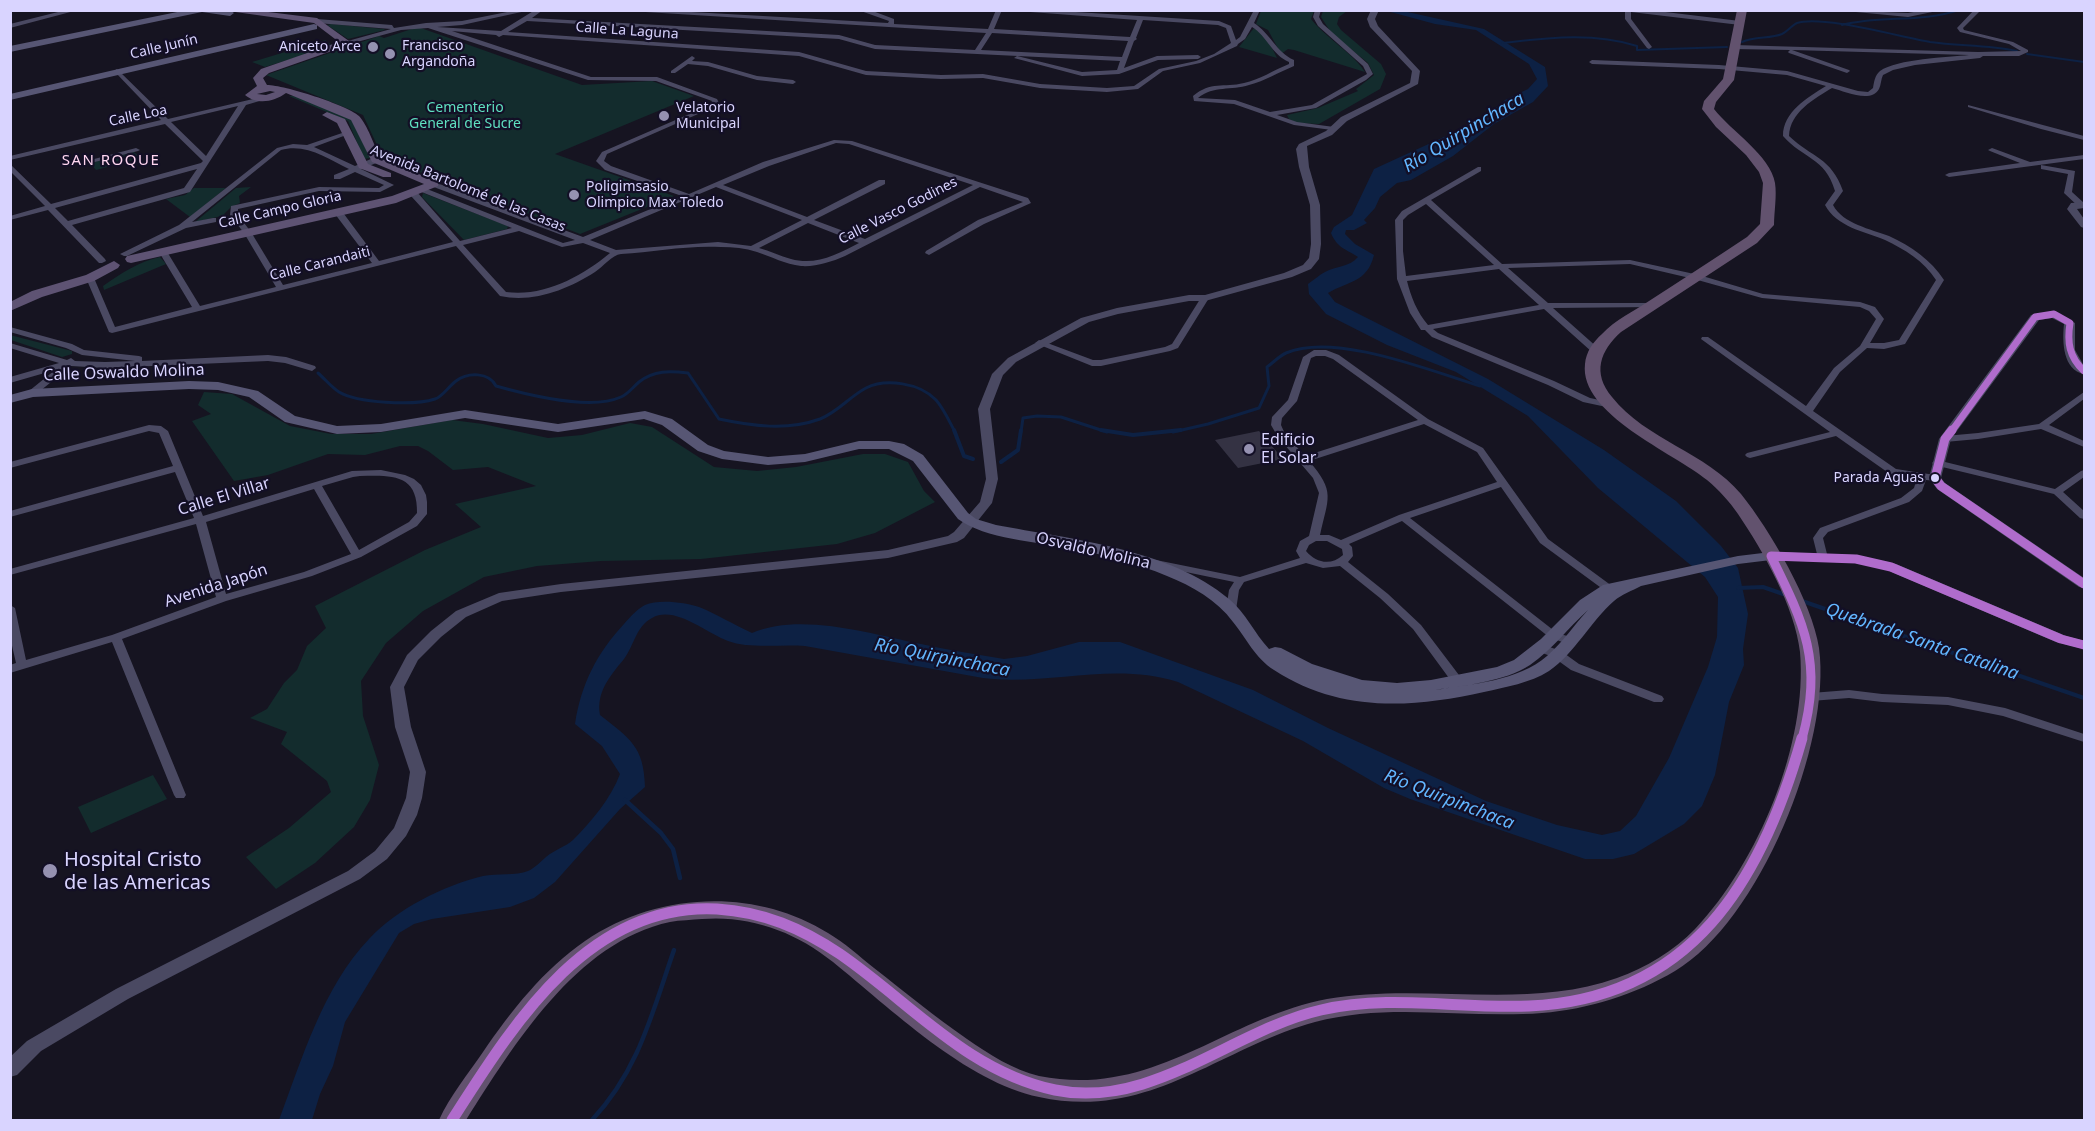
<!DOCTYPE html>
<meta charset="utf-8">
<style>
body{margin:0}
#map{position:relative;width:2095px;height:1131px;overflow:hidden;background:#161421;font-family:"Noto Sans",sans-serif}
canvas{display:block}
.frame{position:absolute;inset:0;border:12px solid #d9d4ff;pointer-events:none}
</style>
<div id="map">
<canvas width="2095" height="1131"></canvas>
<div class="frame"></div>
</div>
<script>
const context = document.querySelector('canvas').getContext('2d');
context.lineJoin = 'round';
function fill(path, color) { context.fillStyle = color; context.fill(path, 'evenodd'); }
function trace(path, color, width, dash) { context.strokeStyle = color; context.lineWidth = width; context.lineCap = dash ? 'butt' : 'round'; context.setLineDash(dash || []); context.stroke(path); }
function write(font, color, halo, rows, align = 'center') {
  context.font = font + ' "Noto Sans",sans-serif'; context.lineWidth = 4.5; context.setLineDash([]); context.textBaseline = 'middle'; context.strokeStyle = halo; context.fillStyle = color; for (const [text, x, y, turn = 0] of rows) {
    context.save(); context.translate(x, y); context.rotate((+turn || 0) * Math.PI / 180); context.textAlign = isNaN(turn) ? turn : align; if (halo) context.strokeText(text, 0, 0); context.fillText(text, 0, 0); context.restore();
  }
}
fill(new Path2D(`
 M1261,11H1314L1311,19C1327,39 1353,53 1365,72L1294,50L1288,49L1281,54L1268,30L1256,24Z
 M1323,11H1347L1339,17L1337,24L1341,30L1381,64L1386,74L1380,89L1319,124L1297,123L1289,119L1287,115L1318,108L1358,91L1356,89L1374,75L1368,63L1332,34L1321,17Z
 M331,24L384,29L385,30L348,39L327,25Z
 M418,27L582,85L652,81L694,96L555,154L674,196L580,234L383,158L363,115L266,75L379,36L384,38Z
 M1254,28L1264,32L1277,58L1239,47Z
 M325,40L333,46L265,67L252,62Z
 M289,96H294L353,119L370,158L364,159L348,121Z
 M134,152L141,158L96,170L90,163Z
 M251,187L239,196L240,203L231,207L224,214L226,215L195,222L236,188Z
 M194,188H226L190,217L166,199L185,195Z
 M423,193L508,226L507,229L464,240L422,197Z
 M160,257L166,264L104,290L103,286C120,274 140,261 160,257Z
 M10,335L72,351V354L62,357L11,340Z
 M204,392L232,394L290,426L331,434H371L452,420L483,424L548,438L582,435L630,423L652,427L714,467L757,471L796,467L863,454H885L908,462L924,491L935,502L875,533L837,544L701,559L601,561L537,566L484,577L423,611L386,643L361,681L363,716L379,765L370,800L354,827L315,863L276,889L246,857L289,828L331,792L327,781L281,744L287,732L250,718L267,709L284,683L297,670L307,646L326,628L315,606L425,550L481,527L455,504L536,486L488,467L453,470L428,451L418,446H400L365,455L328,454L268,475L234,481L192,421L211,414L198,405Z
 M153,775L167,799L91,833L78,807Z`), '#132c2d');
fill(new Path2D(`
 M1387,11H1403L1484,29L1545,67L1548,86L1533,102L1494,124L1453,156L1411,180L1397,183L1380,197L1375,208L1364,220L1367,223L1354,230H1346L1345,234L1355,244L1374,255C1367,283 1348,281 1328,293L1335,302L1488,379L1604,450L1676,501L1721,546L1738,568L1748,614L1743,649L1744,665L1729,702L1715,775L1702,806L1684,824L1634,854L1613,859H1585L1410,799L1384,788L1303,741L1178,682C1113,661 1049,686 983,678L805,646C781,644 749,649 728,641C706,633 675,605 652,618C636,626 634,646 624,659C610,676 596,692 600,715C630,739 644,746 645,787L620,809L555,882L534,898L510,907L432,919L414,924L399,933L345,1022L333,1066L320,1094L312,1120H279C302,1059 323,987 369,939C398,908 443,886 483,876C497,873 516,876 528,871C535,868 541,861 546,857C554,850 565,847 573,840C592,821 611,798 620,774L602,746L575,724C581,684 597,653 624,624C630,617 637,609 645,605C658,599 685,602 699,607C717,614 734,625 752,633C801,612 871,634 921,644C948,650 976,654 1004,659L1027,656L1079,642H1120L1253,690L1328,728L1486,801L1557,825L1602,835L1620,831L1636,816L1669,758L1708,667L1717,637L1718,597L1705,577L1598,488L1528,416L1456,372L1387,345L1326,314L1309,294L1308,284C1314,280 1319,275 1325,272C1336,266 1350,267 1358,257C1346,249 1337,248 1331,233L1334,227L1352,215L1374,169L1481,120L1505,100L1528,89L1537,79L1529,64L1476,30L1435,24Z`), '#0d2144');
trace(new Path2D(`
 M1842,25C1880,15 1921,23 1959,10
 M1742,42C1755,36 1770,39 1782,34C1788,31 1792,25 1797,23C1823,15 1900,37 1930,42C1959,46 1988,45 2017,51
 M1502,43C1548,38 1592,32 1637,46V50L1727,47
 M2027,54L2084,62`), '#0d2144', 2);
trace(new Path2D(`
 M318,373C325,379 331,387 339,392C357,403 414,406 435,399C442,397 449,386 456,381C468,372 489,372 496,386C528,395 590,411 621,397C628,394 633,387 639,382C654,370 670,371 688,373L719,419C752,426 787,431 820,419C838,412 849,397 866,388C886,378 920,383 936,400C944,409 949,421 955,432
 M1021,432L1023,418L1037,416L1061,417L1107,432
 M1173,432L1208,424L1259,408L1269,386L1267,367C1273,363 1279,356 1286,353C1335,332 1431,371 1480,386`), '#0d2144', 3);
trace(new Path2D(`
 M954,430L964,456L973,459
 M1101,430L1133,435L1181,430
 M1001,462L1018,450L1021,430
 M1738,588L1763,587L1786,595
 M1802,601L2084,698`), '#0d2144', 4);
trace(new Path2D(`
 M625,800L661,833L673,849L680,878
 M592,1120C639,1070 652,1013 674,950`), '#0d2144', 4.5);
fill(new Path2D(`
 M1259,431L1283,459L1238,468L1215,440Z`), '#343243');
fill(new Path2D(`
 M66,10H78L10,28V24Z
 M517,10L526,11L462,25L437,27L501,31L535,10H543L532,18L839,35L875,45L975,50L986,33L613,10H656L888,23L889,21L858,10H870L894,19V24L988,29L996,10H1002L994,29L1130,37L1137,20L1004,10H1044L1219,21L1231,26L1236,40L1240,37L1254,10H1260L1254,23C1270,33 1276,52 1294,60V66C1279,72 1265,81 1249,85C1231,91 1214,85 1198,98L1235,100L1270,112L1312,105L1367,74L1363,66L1318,26L1313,17L1315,10H1321L1319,17L1323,24L1368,64L1373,74L1366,80L1316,108L1277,115L1297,122L1334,127L1335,128L1332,130L1294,125L1234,104L1194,101L1193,96C1211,81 1223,88 1244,83C1259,80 1274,70 1289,64V62C1272,55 1267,36 1252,27L1245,39L1238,44L1237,46L1200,63L1163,71L1138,89L1107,92L1040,88L983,78L941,79L866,75L799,56L503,35L499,37L496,35L452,31L591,77H657L717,99L719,103L714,107L607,154L604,161L611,166L689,194L763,162L834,140L852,141L1028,198L1031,203L984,224L929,255L925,253L926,251L978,220L1023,202L980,187L845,256C831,262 816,267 801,266C785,264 772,257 757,252C745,248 733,247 721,247C688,245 654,252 621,254C612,255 603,267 595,272C567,290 533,303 500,296L456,246L112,333L109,332L86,278L87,276H93L94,278L115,327L192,307L159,252L160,250H166L200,306L276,287L244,233L230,215L231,206L319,187L379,188L384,185L355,172L340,179H334V175L349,169C328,159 306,143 281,150L192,222L213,218H216V222L186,228L127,256H124L120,254L179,225L277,148L293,144L307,145L345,132H349V134L314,147L355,166L373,158H379V162L361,169L394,185L380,192L319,191L238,209V215L251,232L283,285L372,263L335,214V210H341L379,261L453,242L411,196V192H417L460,241L512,228L419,191L418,189L422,187L563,243L575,240L431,186L430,184L434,182L583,237L682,196L605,170L596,161L602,152L710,105L712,101L656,81L588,80L428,28L401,30L346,45L343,43L344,42L391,29L317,23L314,21L317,19L392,25L394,28L426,23L462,21ZM1143,20L1218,25L1226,28L1231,43L1214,54L1196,61L1159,69L1134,86L1107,88L1040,84L983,74L941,75L866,71L799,52L508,32L527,21L839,39L875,49L1120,61L1117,70L1082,72L1017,56L1014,58L1082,76L1119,74L1158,60L1198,59L1201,57L1198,55L1157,56L1124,68L1134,41L1137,39L1136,38ZM992,33L1128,41L1122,57L981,50ZM836,143L849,144L973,185L865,239L814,220L885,184V180H879L807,217L723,185L769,166ZM716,187L802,220L751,246L718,242L616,250L590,240ZM808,223L859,243C838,254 816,266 791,259C780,256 770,251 759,248ZM519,231L562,247L583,243L610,253C581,277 544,297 506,292L463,245Z
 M1625,10H1649L1740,21L1743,23L1740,25L1631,12V19L1652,47L1649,49L1647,48L1625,19Z
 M1835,10L1908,13L1925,10H1942L1908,17Z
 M1974,10H1981L1963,28L1964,30L2013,42L2028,50V52L2019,56H1983L1980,58L1915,65L1893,70L1883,75C1881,79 1881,85 1879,89C1871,104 1844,91 1832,88C1814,99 1790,112 1789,136C1812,158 1831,157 1843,191L1833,205C1843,224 1871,229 1889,236C1911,246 1931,260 1944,280L1905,344L1884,349L1867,348L1840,372L1813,411L1896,469L1935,475L1940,478L1935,481L1926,480L1922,491L1909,502L1828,532L1823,538L1828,558L1827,560L1823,561L1818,558L1813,538L1820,528L1901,498L1914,488L1917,478L1890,474L1836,436L1750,458L1747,457L1745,455L1747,453L1830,432L1701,339L1702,337H1708L1806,406L1834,368L1860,346L1876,319L1869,311L1860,307L1762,298L1694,279L1630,264L1508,268L1548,303H1653L1657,305L1653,307L1553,308L1598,348V352H1592L1544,309L1433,329L1438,333L1554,381L1590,398L1614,403L1616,405L1614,407L1611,408L1583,402L1548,385L1432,337L1425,330H1421L1410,313L1397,279L1395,220L1402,211L1478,167H1481V171L1431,200L1502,264L1630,260L1699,275L1763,294L1860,302L1875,307L1884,319L1870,343H1884L1899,340L1936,280C1924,261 1904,249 1885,240C1863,231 1837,227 1825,205L1835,191C1825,157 1803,159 1783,136C1783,112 1807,98 1826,86L1787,75L1719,69L1592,64L1589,62L1592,60L1719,65L1787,71L1858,91L1868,92L1873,88C1874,82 1875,75 1880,71C1897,59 1948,57 1969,55L1792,50L1849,70L1850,71L1847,73L1789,53L1788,52L1790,50L1734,49L1731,47L1734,45L1978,52L2021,51L2009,44L1960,32L1957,28ZM1426,204L1494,265L1406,276L1403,251V220L1408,215ZM1499,269L1539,305L1428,325C1417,312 1411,297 1407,281Z
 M692,56L695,58L692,61L708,62L757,76L793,80L796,82L793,84L757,80L708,66L688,64L675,73H671V71Z
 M117,69L168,119L270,95L273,97L246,105L190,192L72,225L105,259L106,261L102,263H99L48,210L10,220V216L45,206L10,171V164L51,204L201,163L203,161L165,124L10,160V156L161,120L115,72L114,71ZM238,106L206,156L171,122ZM197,169L184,188L68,221L55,208Z
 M1968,105L2084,136V140L2041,129L1968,107Z
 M136,148L140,150L138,151L83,165L79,163Z
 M1992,148L2030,162L2084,155V159L1949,177L1945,175L1949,173L2020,163L1990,151L1988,150Z
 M2041,165L2075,171L2072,192L2084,203V207H2079L2064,193L2068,174L2041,169Z
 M1202,296H1208L1209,298L1178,348L1170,351L1101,366H1092L1035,343L1039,340L1042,341L1093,360H1101L1165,347L1172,344Z
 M10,327L72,344L84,350L139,356L142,357V361L268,355L286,357L315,366L316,368L312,371L285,363L268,361L105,368L71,366L35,395H29L27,393L29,391L55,370L10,383V377L59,363L10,348V343L67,360L71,358L75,361L105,362L135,361L82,355L66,348L10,332Z
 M1314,350H1326L1339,355L1428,419L1483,448L1548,539L1612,586L1613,588L1612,590H1604L1540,543L1501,487L1410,518L1557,633L1574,638L1576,641L1574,644L1570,645L1549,637L1402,521L1349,544L1352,547L1353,556L1348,562L1388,594L1421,625L1465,683L1467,686L1465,689H1457L1413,629L1380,598L1340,566L1323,568L1306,563L1244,582L1239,590L1236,610L1231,613L1226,610L1229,590L1234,582L1152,565L1151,563L1152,561L1156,560L1240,577L1300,558L1296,551L1300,541L1309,536L1319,493L1313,478L1278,437L1271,425L1272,417L1288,400L1303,357ZM1316,356H1325L1333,359L1418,420L1305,456L1285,434L1281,425L1282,418L1297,401L1311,358ZM1424,424L1477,452L1497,482L1399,515L1341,540L1329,535H1320C1328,498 1336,492 1309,461ZM1316,541H1327L1342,549L1343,555C1331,566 1316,563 1306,551L1309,545Z
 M2084,392V399L2049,425L2084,441V447L2041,429L1978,439L1945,442L1940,439L1945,436L1978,433L2039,424Z
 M149,425L161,426L168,431L203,516L352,471L381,470L405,475L414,479L421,485L426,495L427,502V514L417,526L361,557L312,576L226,601L122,639L186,795L184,798H176L174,795L112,642L10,673V665L16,663L10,637V605L15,608L26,660L112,635L216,597L196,524L10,575V569L194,518L175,472L10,517V511L173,466L159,433L149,431L10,468V462ZM360,476C392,475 418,474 417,513L409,522L359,550L322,486L353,477ZM314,489L351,554L304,572L226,594L206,522Z
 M1937,460L2055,489L2081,471L2084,470V477L2063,492L2084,511V519L2080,518L2054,494L1934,465L1932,463L1934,461Z
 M1541,644L1561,651L1579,664L1662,696L1664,699L1662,702H1654L1571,670L1553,657L1537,651L1535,648L1537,645Z
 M1849,690L1882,694L1948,697L2005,708L2084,734V742L2003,716L1948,705L1882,702L1849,698L1811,701L1807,700L1805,697L1807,694L1811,693Z`), '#4a4962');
fill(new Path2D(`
 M1371,10H1379L1375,19L1378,26L1420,71L1418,84L1347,121L1332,135L1307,146L1309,167L1320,205L1321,244L1319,259L1311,269L1292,277L1205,301H1189L1118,314L1089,322L1016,362L1003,375L990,409L998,479L992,503L964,538L957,542L888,558L561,592L502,601L466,617L441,637L418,660L404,687L411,727L426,772L422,798L417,815L406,836L387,859L360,879L128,999L41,1051L17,1075L10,1077V1057L27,1041L116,989L348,871L375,851L394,828L406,798L410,772L395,727L390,687L407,655L431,631L456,611L499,593L561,584L888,550L948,536L954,532L980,502L986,479L978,409L992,374L1008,358L1081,318L1117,308L1189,295H1205L1284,273L1303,265L1309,258L1311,244L1310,205L1299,167L1296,149L1299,144L1326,131L1341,117L1410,83L1412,71L1370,27L1367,19Z
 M2084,202V208L2077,209L2084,219V228L2081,227L2067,209L2071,203Z
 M2054,311L2075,323V350L2084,366V374C2063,370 2062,342 2064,324L2052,318L2039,320L1951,439L1941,478L1945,483L2084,578V588L2079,587L1937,489L1929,478L1939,439L2031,315Z
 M1771,552L1856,555L1896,564L2066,636L2084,641V649L2056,642L1887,570L1856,563L1766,559L1764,556Z`), '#4a4962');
fill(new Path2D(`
 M187,10H230L234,13L230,16L202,12L10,52V46Z
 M314,24L317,25V29L10,100V94Z
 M189,381L218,382L258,391L295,416L337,426L381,424L465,410L558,424L645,411L672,419L708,445L724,451L768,457L805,454L859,441H889L904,444L923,455L968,513L976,519L996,525C1070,539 1170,549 1229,599C1246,613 1254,633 1269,649L1275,647L1281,648L1312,664L1362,680L1397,683L1431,680L1497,667L1514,660L1541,639L1580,600L1603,585L1738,556L1771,552L1778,556L1771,560L1738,564L1641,586C1632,591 1622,594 1614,601C1590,622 1575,653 1549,671C1530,683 1506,687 1484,692C1412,708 1340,713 1274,670C1255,658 1247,639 1233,622C1217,600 1192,586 1167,576C1136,563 1104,555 1071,548C1038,542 985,539 958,519L913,461L889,449H859L805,462L768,465L722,459L698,451L662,425L644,419L558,432L465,418L381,432L337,434L285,422L249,397L218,390L189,389L33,397L10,403V395L32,389ZM1588,610C1574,625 1563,642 1547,656C1518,681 1472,684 1435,690C1465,685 1504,682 1530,665C1552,650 1568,628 1588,610Z`), '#575674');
fill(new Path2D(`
 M221,10H252L317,18L349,41V45L269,73L263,78L267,85C284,85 347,105 359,116C367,124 375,147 380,158L438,182V186L396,203L131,263L127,262L125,259L127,256L392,196L424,184L372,162L351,120L286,93C274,102 257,105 245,95L257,86L253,78L261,69L339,42L314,23ZM270,91L275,92L266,95L257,94Z
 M327,112L345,119L368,164L391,173V177H383L359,168L337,123L322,115Z
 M114,261L120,265L118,268L94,281L42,297L10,311V302L32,291L86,275Z`), '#5e5373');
fill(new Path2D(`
 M1737,10H1747L1734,80L1716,102L1714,109C1730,130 1771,156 1775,183C1777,196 1774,212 1774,225L1757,243L1621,332C1600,351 1592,373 1612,397C1646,440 1706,452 1741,494C1770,530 1812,602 1819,648C1832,743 1759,922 1675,971C1634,995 1589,1009 1542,1013C1466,1019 1389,1002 1315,1022C1217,1049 1149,1121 1039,1097C966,1082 890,1008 833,962C796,932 750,915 702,919C692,920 680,920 670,922C576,942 514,1045 466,1120H439C450,1096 468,1074 483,1052C511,1011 544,969 585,941C656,892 754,887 828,933C845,943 859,956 874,968C905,992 935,1017 967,1039C989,1054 1013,1070 1039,1076C1153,1099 1223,1019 1327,999C1423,982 1524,1011 1617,978C1645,968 1674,951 1695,929C1758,863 1808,743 1800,652C1795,607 1763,551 1738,514C1729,501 1719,490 1707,480C1674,453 1579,414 1585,364C1586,352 1593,342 1602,334C1615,320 1634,311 1649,301C1682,280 1715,258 1747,237L1760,224L1763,183L1759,172L1746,155L1716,127L1702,109L1704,101L1723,79Z`), '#62526e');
trace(new Path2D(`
 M1951,432L2035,317L2054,314L2070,323C2067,342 2069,357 2084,371`), '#b06ccc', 7);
trace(new Path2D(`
 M1952,430L1945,439L1935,478L1941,486L2084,584
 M1802,739C1823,662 1805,625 1771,556L1856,559L1891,567L2061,639L2084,645`), '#b06ccc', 9);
trace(new Path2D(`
 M452,1120C513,1025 588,902 717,909C764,912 801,928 840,954C911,1003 967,1071 1055,1090C1151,1110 1233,1030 1321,1010C1390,994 1459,1009 1529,1006C1692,999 1762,880 1802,738`), '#b06ccc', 11);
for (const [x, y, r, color] of [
 [373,47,6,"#9591b1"],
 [390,54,6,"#9591b1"],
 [664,116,6,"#9591b1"],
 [574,195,6,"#9591b1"],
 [1249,449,6,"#9591b1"],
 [1935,478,5,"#d9d4ff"],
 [50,871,8,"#9591b1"]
]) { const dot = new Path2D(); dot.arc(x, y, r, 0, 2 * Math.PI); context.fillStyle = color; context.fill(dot); trace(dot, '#130f26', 2); }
write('14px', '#d9d4ff', '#130f26', [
 ["Calle La Laguna",627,31,4],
 ["Calle Junín",164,47,-13],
 ["Calle Loa",138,116,-12],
 ["Avenida Bartolomé de las Casas",468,189,22],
 ["Calle Campo Gloria",280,210,-13],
 ["Calle Vasco Godines",898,211,-27],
 ["Calle Carandaiti",320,264,-14]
]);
write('14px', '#d9d4ff', '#130f26', [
 ["Francisco",402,46],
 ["Argandoña",402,62],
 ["Aniceto Arce",361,47,"right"],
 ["Velatorio",676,108],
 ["Municipal",676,124],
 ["Poligimsasio",586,187],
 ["Olimpico Max Toledo",586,203]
], 'left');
write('14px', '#5fe0c0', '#130f26', [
 ["Cementerio",465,108],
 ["General de Sucre",465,124]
]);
write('14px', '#d9d4ff', '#130f26', [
 ["Parada Aguas",1924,478]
], 'right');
context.letterSpacing = '1.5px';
write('15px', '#ffd6f0', '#130f26', [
 ["SAN ROQUE",111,161]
]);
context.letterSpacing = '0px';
write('16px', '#d9d4ff', '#130f26', [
 ["Calle Oswaldo Molina",124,373,-2],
 ["Calle El Villar",224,497,-17],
 ["Osvaldo Molina",1093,551,13],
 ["Avenida Japón",216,586,-18]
]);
write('16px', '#d9d4ff', '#130f26', [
 ["Edificio",1261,440],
 ["El Solar",1261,458]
], 'left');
write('italic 18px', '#62b6ff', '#130f26', [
 ["Río Quirpinchaca",1464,133,-31],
 ["Quebrada Santa Catalina",1922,642,19],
 ["Río Quirpinchaca",942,658,11],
 ["Río Quirpinchaca",1449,800,21]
]);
write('20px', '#d9d4ff', '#130f26', [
 ["Hospital Cristo",64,860],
 ["de las Americas",64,883]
], 'left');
</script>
